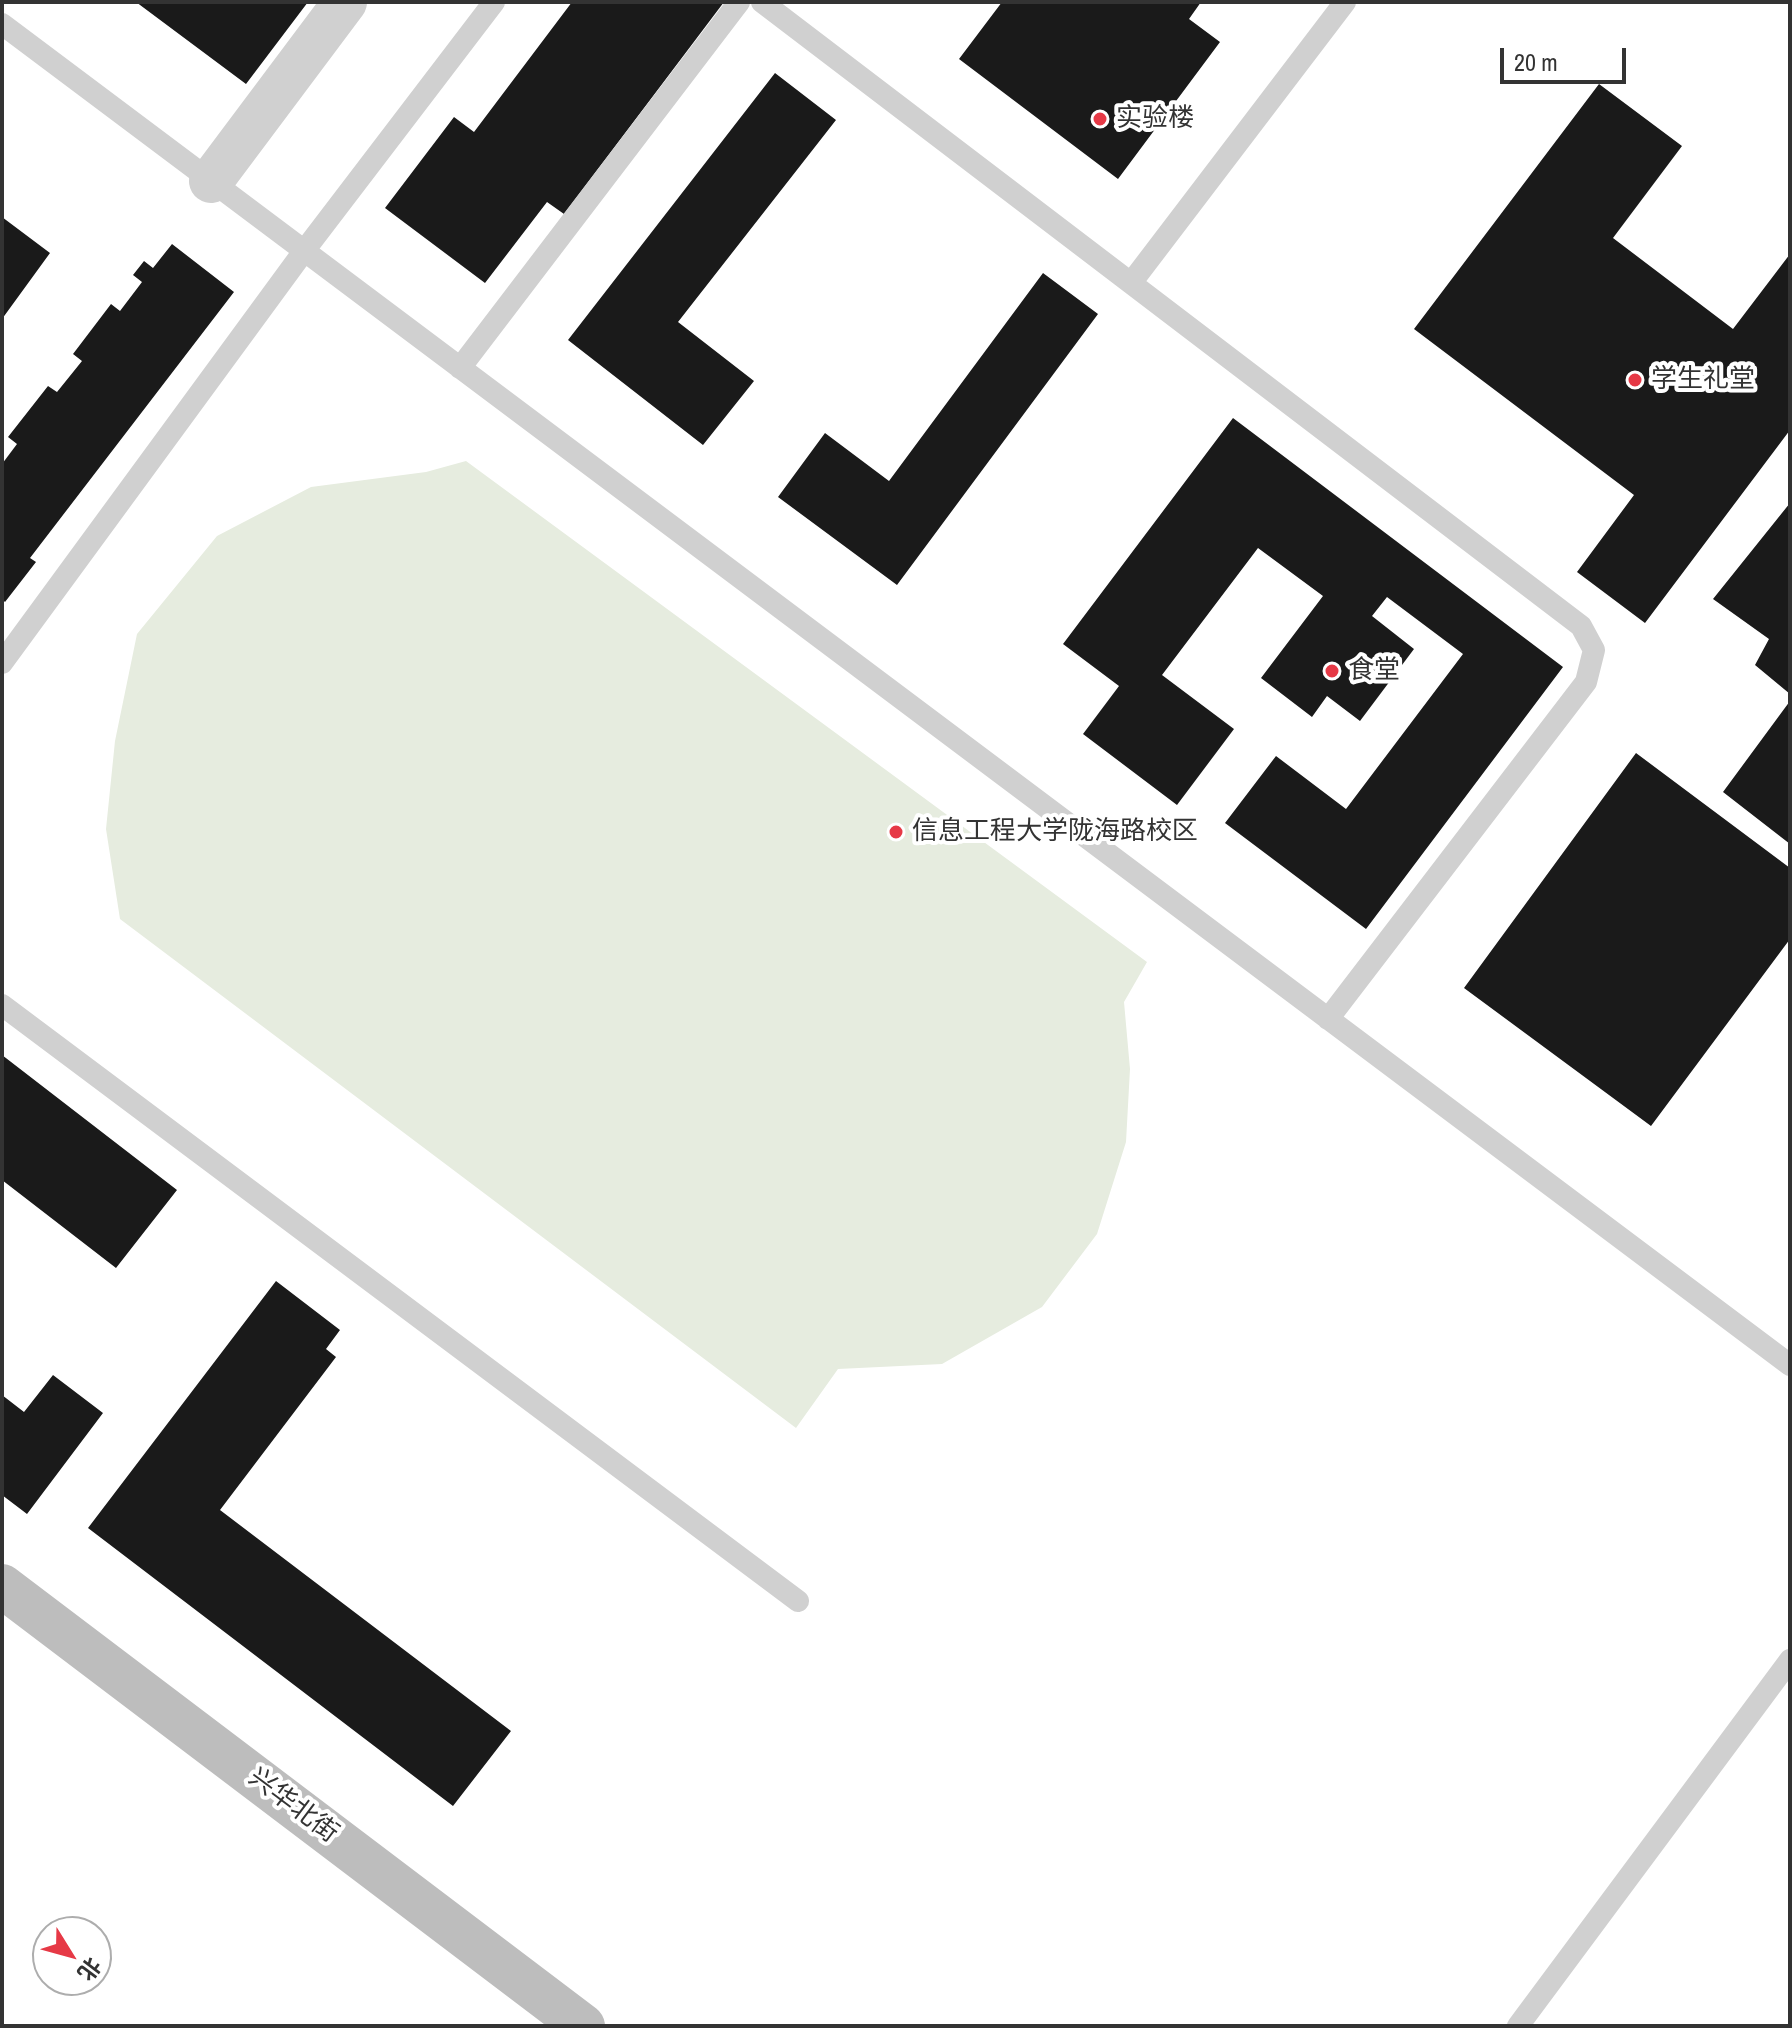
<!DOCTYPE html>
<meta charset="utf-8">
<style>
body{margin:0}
#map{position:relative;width:1792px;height:2028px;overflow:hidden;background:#fff;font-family:"Archivo Narrow","Noto Sans SC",sans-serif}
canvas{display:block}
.frame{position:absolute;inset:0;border:4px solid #333;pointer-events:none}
.north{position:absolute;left:32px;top:1916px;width:80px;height:80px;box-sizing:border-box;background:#fff;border:2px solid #adadad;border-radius:50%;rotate:127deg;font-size:22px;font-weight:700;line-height:32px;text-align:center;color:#333}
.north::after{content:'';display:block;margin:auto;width:28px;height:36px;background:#e63946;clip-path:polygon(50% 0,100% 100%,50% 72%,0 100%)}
.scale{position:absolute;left:1500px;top:48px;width:126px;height:36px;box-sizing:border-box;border:4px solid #333;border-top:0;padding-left:10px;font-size:24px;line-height:28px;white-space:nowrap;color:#333;-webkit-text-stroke:6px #fff;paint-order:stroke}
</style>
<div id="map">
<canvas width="1792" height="2028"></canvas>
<div class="frame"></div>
<div class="north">北</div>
<div class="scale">20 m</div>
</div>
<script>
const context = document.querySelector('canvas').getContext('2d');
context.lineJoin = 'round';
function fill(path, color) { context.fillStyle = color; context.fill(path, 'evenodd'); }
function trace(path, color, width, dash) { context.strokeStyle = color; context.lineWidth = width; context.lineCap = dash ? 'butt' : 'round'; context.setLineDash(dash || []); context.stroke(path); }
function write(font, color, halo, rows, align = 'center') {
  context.font = font + ' "Archivo Narrow","Noto Sans SC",sans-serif'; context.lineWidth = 8; context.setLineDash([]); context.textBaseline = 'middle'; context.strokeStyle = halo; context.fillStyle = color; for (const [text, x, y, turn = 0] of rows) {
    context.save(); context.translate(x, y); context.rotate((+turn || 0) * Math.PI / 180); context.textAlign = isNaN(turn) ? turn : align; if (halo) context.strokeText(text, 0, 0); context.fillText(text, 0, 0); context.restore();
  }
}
fill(new Path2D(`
 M466,461L1147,962L1124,1002L1130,1069L1126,1142L1097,1234L1042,1307L942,1364L838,1369L796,1428L120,919L106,829L115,741L137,634L217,536L311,487L426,472Z`), '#e6ecdf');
fill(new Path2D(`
 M136,2H308L246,84Z
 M572,2H724L564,214L547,202L485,283L385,208L454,117L474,132Z
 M1002,2H1201L1189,19L1220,42L1118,179L959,59Z
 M775,73L836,120L678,322L754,381L703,445L568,340Z
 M1599,84L1682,146L1613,238L1733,329L1790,254V430L1645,623L1577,572L1634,495L1414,329Z
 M2,217L50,253L2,319Z
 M172,244L234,292L30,558L36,562L5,602L2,599V464L17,444L8,437L48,386L57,392L82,361L73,354L111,304L120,311L142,282L133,275L144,261L153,268Z
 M1043,273L1098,314L897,585L778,497L825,433L889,481Z
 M1233,418L1563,667L1366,929L1225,823L1276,756L1346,809L1463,654L1387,597L1372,616L1414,649L1360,721L1327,696L1312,717L1261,678L1323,596L1258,548L1162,675L1234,729L1177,805L1083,734L1119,686L1063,644Z
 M1790,503V694L1755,665L1769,639L1713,599Z
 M1790,701V844L1723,792Z
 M1636,753L1790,868V939L1651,1126L1464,988Z
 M2,1055L177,1190L116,1268L2,1180Z
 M276,1281L340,1330L326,1349L336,1357L220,1510L511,1731L453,1806L88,1528Z
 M53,1375L103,1413L27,1514L2,1495V1395L24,1412Z`), '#1a1a1a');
trace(new Path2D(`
 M762,2L1581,626L1594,650L1586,682L1328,1019
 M2,24L1790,1365
 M1131,283L1345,2
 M460,368L739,2
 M2,663L304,251L494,2
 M2,1005L798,1601
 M1518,2026L1790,1660`), '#d0d0d0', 22);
trace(new Path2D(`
 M211,181L345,2`), '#d0d0d0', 44);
trace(new Path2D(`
 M2,1586L583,2026`), '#bdbdbd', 44);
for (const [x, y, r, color] of [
 [1100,119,8,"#e63946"],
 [1635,380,8,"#e63946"],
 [1332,671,8,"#e63946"],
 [896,832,8,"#e63946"]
]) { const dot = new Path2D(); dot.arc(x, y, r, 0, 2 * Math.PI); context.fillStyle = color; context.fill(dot); trace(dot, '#fff', 3); }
write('26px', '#333', '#fff', [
 ["实验楼",1116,119],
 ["学生礼堂",1651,380],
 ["食堂",1348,671],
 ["信息工程大学陇海路校区",912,832]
], 'left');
write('26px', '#333', '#fff', [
 ["兴华北街",293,1806,37]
]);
</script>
